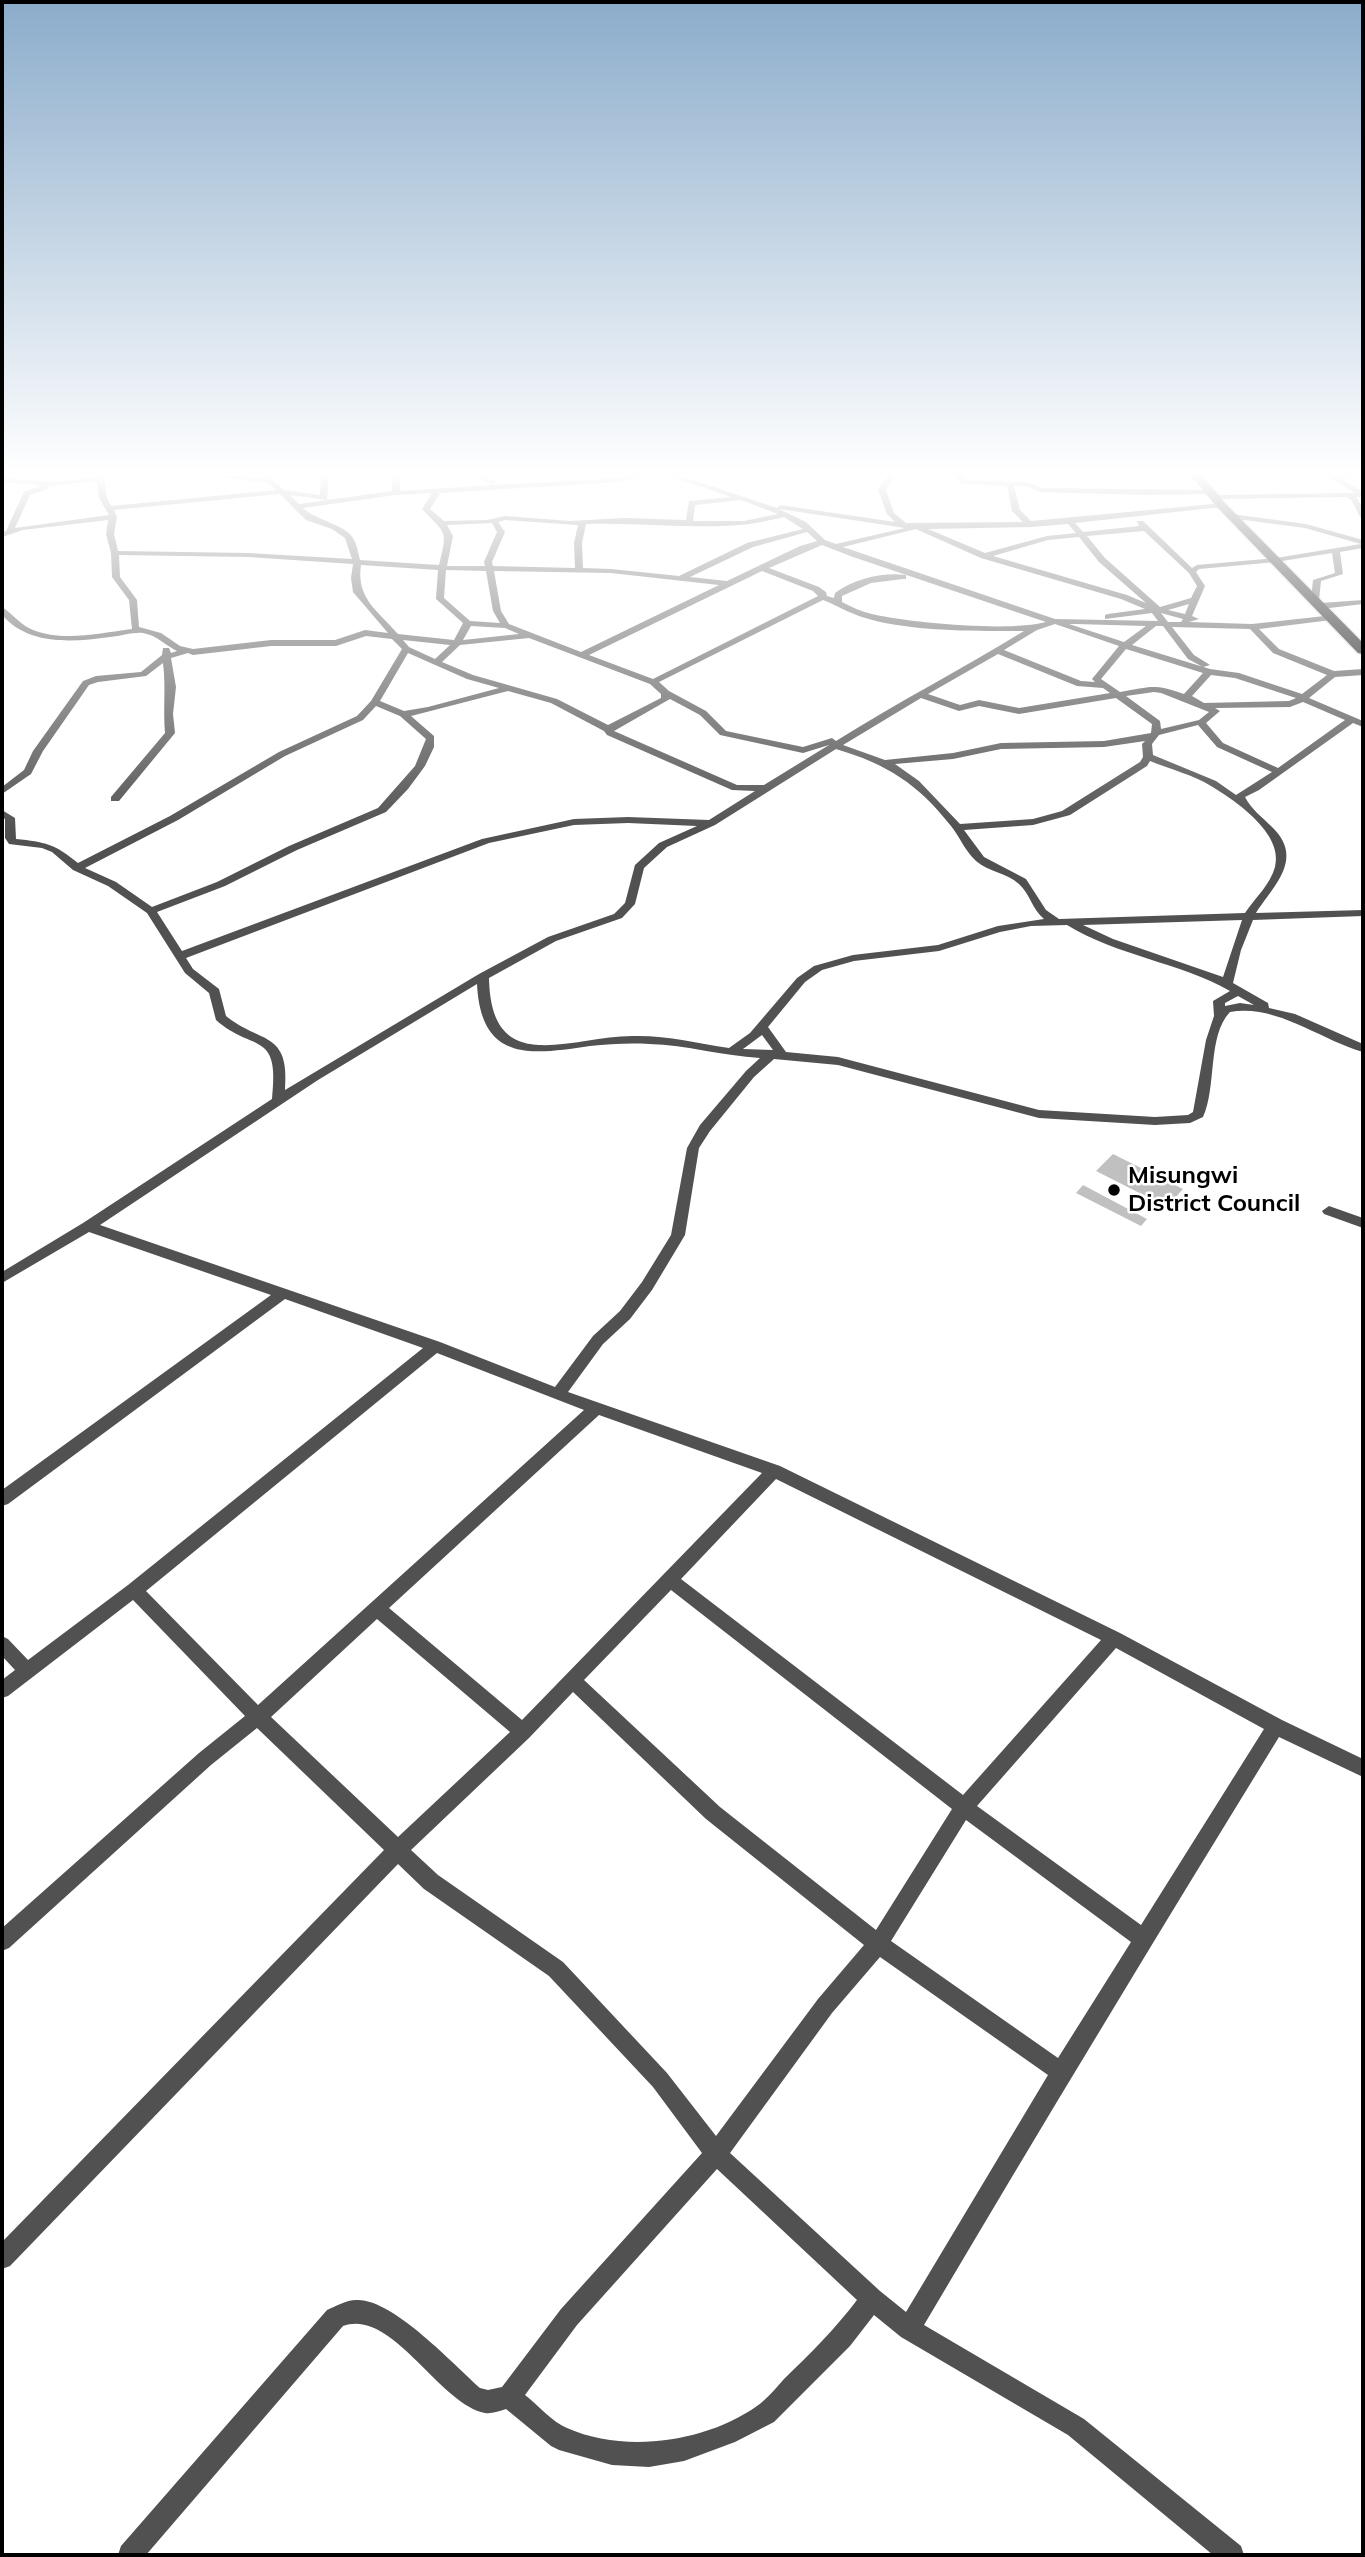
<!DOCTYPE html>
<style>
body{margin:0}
#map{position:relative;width:1365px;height:2557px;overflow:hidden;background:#fff;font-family:Mulish,sans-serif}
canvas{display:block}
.frame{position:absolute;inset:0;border:4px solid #000;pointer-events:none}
</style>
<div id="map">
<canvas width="1365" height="2557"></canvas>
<div class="frame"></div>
</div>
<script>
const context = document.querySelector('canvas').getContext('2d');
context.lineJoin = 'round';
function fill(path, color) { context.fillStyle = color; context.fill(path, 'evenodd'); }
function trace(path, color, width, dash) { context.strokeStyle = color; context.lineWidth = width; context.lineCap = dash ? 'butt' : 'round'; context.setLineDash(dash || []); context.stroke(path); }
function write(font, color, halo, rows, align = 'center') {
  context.font = font + ' Mulish,sans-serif'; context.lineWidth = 5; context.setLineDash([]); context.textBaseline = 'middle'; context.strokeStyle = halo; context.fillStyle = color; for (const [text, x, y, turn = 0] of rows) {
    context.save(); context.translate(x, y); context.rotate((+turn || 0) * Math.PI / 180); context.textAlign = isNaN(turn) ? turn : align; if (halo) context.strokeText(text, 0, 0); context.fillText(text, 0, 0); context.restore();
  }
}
fill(new Path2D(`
 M1113,1154L1183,1189L1167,1207L1096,1171Z
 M1083,1185L1147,1219L1141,1226L1076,1193Z`), '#c0c0c0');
const highway = new Path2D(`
 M1189,473H1200L1225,503L1363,643V654L1358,653L1217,507Z`);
trace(highway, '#dbdbdb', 3);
fill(new Path2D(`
 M95,473H103L107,498L111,506L276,490L268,483L191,473L263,478L258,473H266L284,490L320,495L321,473H329L327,500L290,495L299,504L392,491V473H400V491L493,485L468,473H478L496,481L493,485L619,478L644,473H659L619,482L440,493L430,509L444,521L487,520L505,516L570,521L624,518L686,520L689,501L731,497L661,473H672L777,508L780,505L895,522L887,514L878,490L889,473H897L886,490L894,513L906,523L1023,522L1012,511L1007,486L963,484L959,482L955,473H963L967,480L1027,482L1042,488L1212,490V494H1209L1145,495L1041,492L1026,486H1014L1020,510L1031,521L1224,503L1225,505L1221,507L1075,523L1083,532L1139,526L1137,521H1143L1192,568L1197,565L1276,558L1361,544L1305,528L1229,518L1228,516L1232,514L1306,524L1363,540V548L1340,552L1343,574L1321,581L1319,600L1315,602L1311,600L1313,580L1335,573L1332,553L1276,562L1199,569L1196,572L1205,586L1192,616L1199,619L1189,622L1252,624L1334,615V619L1331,620L1259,629L1279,649L1334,671L1363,669V675L1335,677L1309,698L1363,721V727L1353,723L1259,790L1245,797C1251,809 1262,817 1271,826C1305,858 1275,884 1256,913L1363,910V916L1253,920L1241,950L1233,983L1268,1003L1269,1008L1295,1014L1363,1044V1052C1320,1040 1277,1004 1230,1012C1207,1036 1217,1087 1203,1117L1190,1123L1155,1125L1039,1118L838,1065L774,1059L754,1077L710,1131L699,1148L685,1235L652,1290L630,1319L603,1344L568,1392L780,1466L1120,1633L1282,1720L1363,1759V1777L1279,1737C1159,1932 1041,2127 924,2325L1084,2419L1241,2546L1244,2555H1213L1068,2435L901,2337L874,2315L850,2346L774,2422L735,2442L684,2461L649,2467L612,2465L559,2450L551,2446L506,2409C499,2411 492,2414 485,2413C439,2404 392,2308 343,2326L146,2555H118L121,2546L327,2310C336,2306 348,2299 358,2300C394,2300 454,2365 480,2388L488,2390L502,2387L561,2309L702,2153L653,2087L549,1976L424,1889L398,1864L10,2266L2,2269V2242L384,1850L257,1728L211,1765L9,1948L2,1951V1928L199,1753L245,1716L133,1600L8,1696L2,1698V1680L15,1670L2,1656V1636L8,1639L28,1660L128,1585L423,1348L285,1299L8,1504L2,1506V1490L271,1295L89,1232L2,1283V1272L83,1223L272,1099C280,1029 253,1053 216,1020L209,993L185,973L147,913L108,886L73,870L52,852L42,848L9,844L5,838V819L2,817V810L15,818L16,839C45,842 55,844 78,863L170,816L279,752L357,716L371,701L402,649L392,639L366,636L336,646H271L193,655L188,653L171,658L176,687L173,714L175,733L119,801H111V797L165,733C163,709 166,686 163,663L146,676L98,682L89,685L43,751L31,774L2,794V787L24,770L33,751L83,681L96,676L141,672L162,655L163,648H169L171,653L177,651C166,646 157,635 143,633C133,632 121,636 110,637C73,642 29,646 2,615V607C13,614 20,625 33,630C63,642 100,633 132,629L129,600L112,577L111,553L106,534L108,520L23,530L2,537V532L6,531L24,492L43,485L2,482V478L55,482L96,477ZM97,481L99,498L109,515L15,528L30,495L48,489V486ZM432,493L422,509C446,534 448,530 439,565L360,560C358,553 357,544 353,538C345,524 317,521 303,508L396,495ZM280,494L306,520L332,529L345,538L352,559L248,553L118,551L114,534L117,517L114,510ZM741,500L778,514L744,521H693L695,505ZM779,509H780L905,528L836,544L825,540L806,522ZM784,517L803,529L747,543L679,576L611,569L583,568L582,543L586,524C637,522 689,529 740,525C755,524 770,520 784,517ZM505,520L578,525L574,543L575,568L493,566L492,562L505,532L498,522ZM492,523L497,532L484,562L485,566H447L453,536L447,525ZM1068,524L1076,533L1047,536L985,553L928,529L1031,527ZM916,529L981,558L1121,599L1145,609L1108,614L1105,615V619L1152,613L1158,621L1055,619L843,547ZM1144,531L1189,573L1197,586L1191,598L1160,607L1105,558L1087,536ZM807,532L817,541L800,546L727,581L690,577L753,547ZM1079,537L1099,562L1146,603L1127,595L993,556L1048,540ZM822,545L853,557L1046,622C1010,632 910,623 872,614C862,612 852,607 842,602V596L871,583L903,579H906V575C882,572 854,579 835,593L834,598L827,596L826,592L819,587L769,568ZM119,555L248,557L353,564L351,578L353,592L388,633L365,630L335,640H271L193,649L180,646L161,633L139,627L137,600L120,577ZM361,565L438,570L436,599L463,623L454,640L398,634C377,610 356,598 361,565ZM446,570L486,571L493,611L500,623L470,621L444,598ZM494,571L611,573L719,585L581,652L509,624L501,611ZM762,571L813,591L818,596L653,679L589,655ZM823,600C836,605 849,613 862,617C908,632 976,631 1024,631C962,669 898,702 836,741L832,738L803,747L726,731L706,711L669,691L659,682ZM1189,604L1185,614L1168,610ZM1161,613L1183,619L1181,622H1168ZM1055,624L1119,646L1092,679L1095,682L1081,681L1004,650L1037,630ZM1069,624H1076L1146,626L1124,642ZM471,626L505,628L519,634L463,640ZM1156,626H1163L1188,659L1203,667L1210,665L1194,655L1172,627L1250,629L1273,653L1327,675L1302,694L1239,673L1210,669L1132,645ZM529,638L650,684L661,694V698L608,725L557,699L473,675L442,662L460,645ZM403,640L450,645L435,659L409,647ZM1126,649L1203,673L1184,694C1153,683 1150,687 1120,692L1101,679ZM408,653L467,679L499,688L428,707L404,711L380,701ZM998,654L1077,686L1103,688L1110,693L1019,708L979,700L960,705L928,694ZM1211,675L1235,678L1296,698L1289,701L1204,703L1192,696ZM508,691L551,703L604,731L607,735L732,790L755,791L709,820L628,817L574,819L482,839L182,951L157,912L225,886L297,850L386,812L408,789L425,766L434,747V736L411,716ZM1154,692L1161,693L1209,712L1199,720L1161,729L1160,721L1126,696ZM921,698L959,711L979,706L1019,714L1116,698L1152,724L1151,733L1104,741L1001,743L953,753L885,760L843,745ZM670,699L700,715L720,735L803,753L829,745L764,785H737L614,731ZM1303,702L1345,720L1278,768L1223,743L1206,723L1220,711L1215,708L1290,707ZM376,706L400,716L426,739L415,766L378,808L289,846L217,882L152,907L116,882L85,868L178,820L285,756L363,720ZM1198,725L1217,747L1272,772L1236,795L1216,781L1153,755L1152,744L1159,735ZM1145,741L1142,744L1143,757L1140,762L1062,811L1033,819L960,824L919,781L895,764L953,759L1001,749L1104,747ZM836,749C887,764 918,784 951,826C960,837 965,851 976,861C989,872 1007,873 1019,884C1030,894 1032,909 1044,919L998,926L938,945L853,955L814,966L797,978L750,1033L729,1048C696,1043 666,1035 632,1036C567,1037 491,1078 489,978L556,941L622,918L635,904L644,868L667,847L715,825ZM1150,761C1170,769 1193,775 1211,786C1236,801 1284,834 1275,867C1270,885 1255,898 1245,913L1059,919L1046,910L1026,879L984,857L964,830L1033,825L1070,815L1147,766ZM628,823L697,826L659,843L635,865L625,903L614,914L548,937L479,974L285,1090C290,1030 260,1044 226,1016L219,989L193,969L186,958L489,843L574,825ZM1242,920L1223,977L1113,939L1083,925ZM1067,925C1117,956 1179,962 1230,991L1213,1001L1214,1016L1206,1040L1193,1112L1188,1115L1155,1117L1039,1110L838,1057L786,1052L768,1027L805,982L822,970L854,961L939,951L1000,932L1031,926ZM477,984C481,1062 530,1055 590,1046C609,1044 629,1043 649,1044C687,1045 723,1056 760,1058L746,1071L700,1125L687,1148L671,1235L642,1282L620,1311L593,1336L555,1387L440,1342L100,1225L318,1080ZM1238,996L1254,1005L1240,1003L1225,1006V1003ZM762,1035L773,1050L743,1049ZM437,1353L584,1410L258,1705L146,1591ZM599,1415L762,1473L522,1720L389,1608ZM776,1479L1101,1640L963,1795L681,1579ZM671,1590L952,1809L876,1930L720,1807L584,1680ZM377,1619L510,1732L398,1837L271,1717ZM1116,1648L1264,1729L1141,1925L977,1806ZM573,1692L706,1819L864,1945L818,1999L716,2136L667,2073L563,1962L438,1875L411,1850L529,1738ZM966,1820L1131,1942L1058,2058L891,1941ZM880,1957L1048,2075L906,2312L880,2291L730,2153L832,2013ZM717,2169L857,2300C835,2329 810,2354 784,2379C776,2388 767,2399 757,2406C706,2442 625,2454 567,2428C552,2422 538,2405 525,2395L577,2325Z
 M1323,473H1363V476L1340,478L1363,492V497H1356L1363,508V517H1360L1352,501L1347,497L1213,499L1209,497L1213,495L1355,493Z
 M1363,600V604L1321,609L1317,606L1321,603Z
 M1329,1206L1363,1218V1228L1324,1214L1322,1211Z`), '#515151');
fill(highway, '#000');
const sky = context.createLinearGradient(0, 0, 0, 831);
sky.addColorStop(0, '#8baccb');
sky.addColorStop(0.57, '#fff');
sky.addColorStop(1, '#ffffff00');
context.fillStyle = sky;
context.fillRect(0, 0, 1365, 831);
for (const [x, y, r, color] of [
 [1114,1190,7,"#000"]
]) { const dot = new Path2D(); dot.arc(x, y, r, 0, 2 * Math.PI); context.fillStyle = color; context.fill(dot); trace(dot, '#fff', 2.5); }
write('bold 24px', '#000', '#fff', [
 ["Misungwi",1128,1176],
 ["District Council",1128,1204]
], 'left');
</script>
